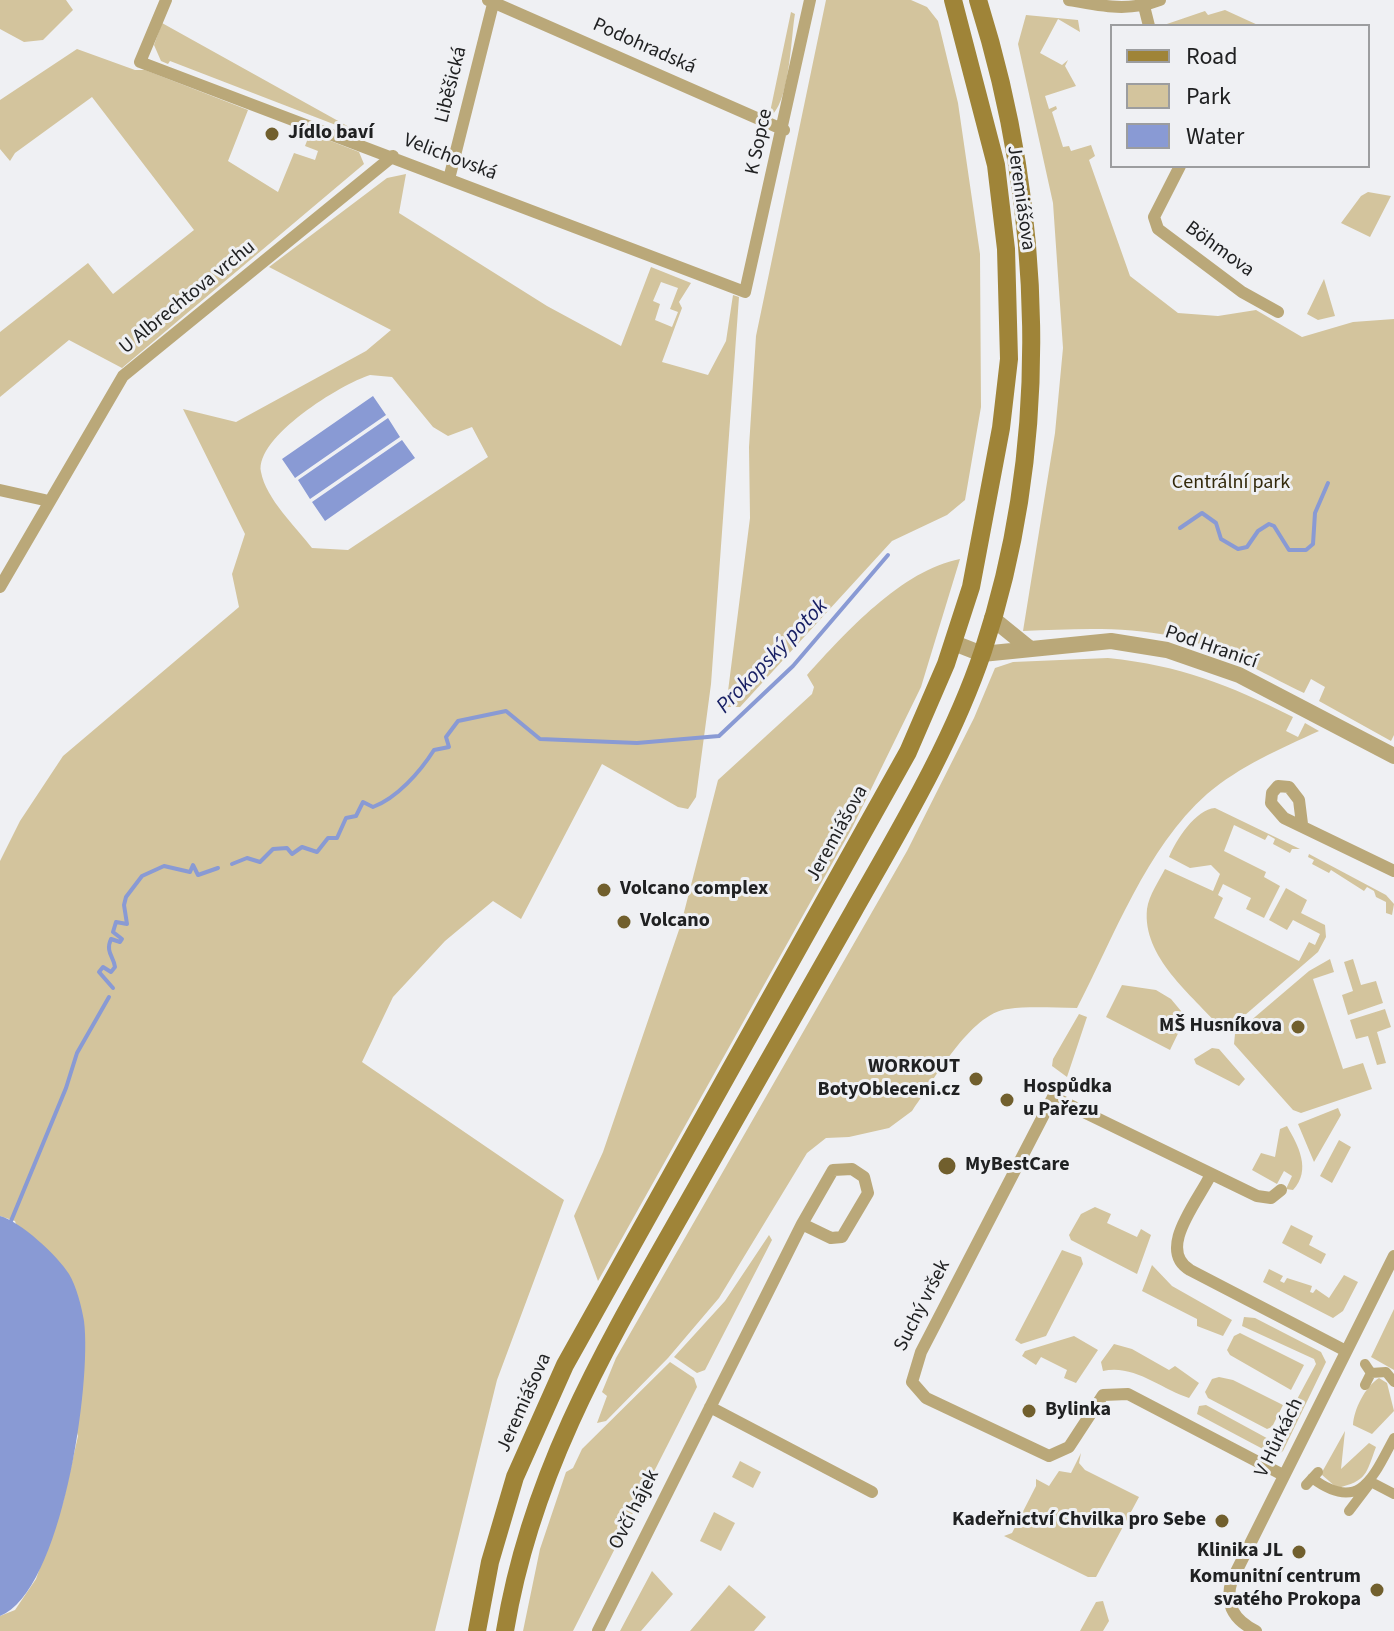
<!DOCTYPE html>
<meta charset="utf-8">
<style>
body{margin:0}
#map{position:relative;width:1394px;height:1631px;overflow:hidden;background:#eff0f3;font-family:"Source Sans 3",sans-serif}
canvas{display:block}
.legend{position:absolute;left:1110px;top:24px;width:260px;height:144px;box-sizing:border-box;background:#eff0f3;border:2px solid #9c9d9f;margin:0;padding:10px 14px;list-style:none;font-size:24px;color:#202122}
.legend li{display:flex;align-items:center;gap:16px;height:40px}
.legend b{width:40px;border:2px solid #9c9d9f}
</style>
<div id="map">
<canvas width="1394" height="1631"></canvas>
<ul class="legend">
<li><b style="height:10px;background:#9f8438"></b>Road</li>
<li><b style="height:22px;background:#d3c49d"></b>Park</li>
<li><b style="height:22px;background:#899ad4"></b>Water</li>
</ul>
</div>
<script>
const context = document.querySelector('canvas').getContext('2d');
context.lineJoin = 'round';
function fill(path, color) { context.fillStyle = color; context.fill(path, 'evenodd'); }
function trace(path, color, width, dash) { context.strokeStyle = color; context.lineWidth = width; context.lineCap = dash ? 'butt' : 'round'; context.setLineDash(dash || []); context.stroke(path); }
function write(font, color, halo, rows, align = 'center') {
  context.font = font + ' "Source Sans 3",sans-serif'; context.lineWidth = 6; context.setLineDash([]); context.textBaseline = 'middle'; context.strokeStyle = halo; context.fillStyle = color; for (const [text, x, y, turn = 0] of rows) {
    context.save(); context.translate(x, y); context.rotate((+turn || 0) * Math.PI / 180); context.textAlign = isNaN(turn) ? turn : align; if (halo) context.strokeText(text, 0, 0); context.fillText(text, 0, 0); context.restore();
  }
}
fill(new Path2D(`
 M0,0H66L73,10L43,40L24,42L0,29Z
 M826,0H911L927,7L938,21L958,103L980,254L981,407L965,500L947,515L892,541L740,707H726L750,518L749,447L756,336Z
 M1225,10L1260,26H1161L1205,11L1208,15Z
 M791,12L795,14C791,35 790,106 769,117Z
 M1026,15L1078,20L1080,32L1058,19L1040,53L1062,65L1068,60L1065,66L1076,86L1045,96L1049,109L1056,106L1057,109L1052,112L1063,147L1069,146L1071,151L1091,145L1095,156L1089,160L1130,276L1178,313L1218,316L1256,310L1302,337L1353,322L1394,319V735L1391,741L1319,701L1325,687L1311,679L1304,693C1262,673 1218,646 1172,636C1123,626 1073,629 1023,631L1055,433L1063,348L1053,203L1018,44Z
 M162,23L367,137L170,61L168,64L161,61L154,45Z
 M77,49L135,70H145L248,110L228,161L278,192L294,153L315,160L318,151L305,146L310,133L359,152L364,164L122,368L69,340L0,397V332L88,263L113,294L194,230L92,97L15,153L10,161L0,149V100Z
 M406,174L399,213L547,306L621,346L651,267L691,283L679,302L682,308L662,362L708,375L726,341L733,295L739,297L711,684L696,797L688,809L678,807L602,764L521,919L493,901L445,941L393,997L362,1062L564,1200L497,1380L435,1631H0V1616L15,1610L36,1579L63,1502L78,1436L15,1221L0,1216V861L20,821L63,756L239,607L232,574L245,534L183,409L236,422L366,351L391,330L269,267L387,178ZM661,282L678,288L670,309L678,312L672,327L655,320L660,304L653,301ZM370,375L392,377L433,427L448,436L472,427L488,457L348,550L312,548C296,527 266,499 261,472C255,437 341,384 370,375Z
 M1368,192L1391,196L1370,237L1341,223L1361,196Z
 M1324,279L1335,316L1318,320L1307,314Z
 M960,559L921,687L852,828L598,1281L574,1216L603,1152L681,924L718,780L812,694L814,687L807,675C845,633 902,570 960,559Z
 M1108,658C1182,666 1227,684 1293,717L1286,731L1298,737L1305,723L1319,731C1280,749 1240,766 1207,794C1146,848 1114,937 1077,1008C1054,1008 1030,1006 1008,1009C970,1013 933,1082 912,1111L889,1128L849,1137L826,1138L807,1153L719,1298L668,1358L606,1421L597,1423L607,1396L602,1392L616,1358L907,851L974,718L995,668L1013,662Z
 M1215,808L1300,849H1292L1290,853L1273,844L1275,839L1268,835L1265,840L1234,825L1224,851L1266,872L1264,877L1280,886L1264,918L1246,909L1251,898L1223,884L1218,895L1223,898L1214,918L1299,961L1309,942L1315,945L1320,934L1293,920L1287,930L1269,920L1286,888L1307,900L1301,913L1325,925L1326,937L1318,952L1230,1028H1221C1192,995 1142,957 1147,909C1149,895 1159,881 1165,869L1213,891L1220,874L1211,865L1190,868L1169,857C1176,840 1196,809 1215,808Z
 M1309,854L1386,895L1394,904L1392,915L1386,913V902L1376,897L1374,891L1367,887L1364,891L1331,870L1329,873L1312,864L1314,860L1308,857Z
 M1330,959L1334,972L1313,979L1343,1069L1363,1063L1372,1089L1301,1113L1293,1110L1234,1044L1235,1034L1309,971Z
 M1353,959L1361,985L1376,981L1383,1003L1348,1015L1342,995L1353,991L1344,962Z
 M1122,985L1156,990L1171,999L1186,1017L1170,1050L1106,1017Z
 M1385,1009L1391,1027L1377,1032L1386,1063L1377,1065L1368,1036L1356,1039L1350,1020Z
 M1079,1014L1087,1017L1067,1077L1052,1066L1053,1059Z
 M1212,1048L1219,1049L1245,1079L1239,1086L1196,1064L1194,1059Z
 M1338,1108L1341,1115L1314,1162L1298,1124Z
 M1287,1126C1298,1145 1312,1170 1293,1190L1286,1189L1292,1176L1284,1171L1277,1184L1252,1170L1261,1153L1275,1157L1280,1129Z
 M1339,1140L1351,1147L1332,1183L1320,1176Z
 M1095,1207L1111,1214L1107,1223L1137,1237L1141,1229L1151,1235L1137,1274L1071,1240L1069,1235L1081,1214Z
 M1291,1225L1313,1236L1309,1245L1326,1254L1321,1264L1282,1243Z
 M769,1235L772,1240L705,1370L697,1373L674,1357L725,1301Z
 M1062,1250L1081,1257L1083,1264L1046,1336L1021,1344L1015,1340Z
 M1152,1265L1172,1286L1232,1320L1223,1336L1197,1326V1319L1142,1291Z
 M1269,1269L1283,1276L1280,1281L1284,1283L1287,1278L1312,1286L1310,1292L1313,1293L1316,1289L1329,1298L1344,1275L1358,1282L1343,1311L1333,1318L1263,1282Z
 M1394,1309V1370L1371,1357Z
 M1244,1317L1255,1318L1321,1352L1326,1362L1283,1451L1276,1456L1197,1414L1199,1406L1206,1405L1274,1442L1316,1364L1314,1359L1242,1326Z
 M1240,1333L1304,1365L1291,1390L1230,1355L1227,1350L1234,1336Z
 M1074,1336L1098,1350L1076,1383L1064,1378L1067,1370L1041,1357L1036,1365L1022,1356L1025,1351Z
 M1114,1344L1132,1349L1169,1370L1175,1366L1199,1383L1189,1398C1161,1389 1134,1364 1103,1371L1101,1362Z
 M670,1362L694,1378L697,1387L573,1631H523L540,1549L566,1472L573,1468L582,1449Z
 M1219,1377L1233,1380L1283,1405L1272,1427L1267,1429L1208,1398L1205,1392L1212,1379Z
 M1379,1378L1387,1383L1394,1411L1372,1434L1353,1425C1354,1409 1365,1387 1379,1378Z
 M1345,1431L1341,1469L1369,1443L1376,1447C1366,1474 1367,1481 1337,1488L1321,1474Z
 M1081,1453L1079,1463L1085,1470L1139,1497L1096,1577H1088L1004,1536L1012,1533L1036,1486V1479L1049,1486L1059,1471L1071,1473Z
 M740,1461L761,1472L753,1488L732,1477Z
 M714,1512L735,1523L721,1551L700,1541Z
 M652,1571L673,1594L641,1631H620Z
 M729,1585L766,1617L754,1631H690Z
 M1103,1601L1109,1621L1103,1631H1080L1096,1602Z`), '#d3c49d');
fill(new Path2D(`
 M373,396L386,415L295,478L282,459Z
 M388,418L400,437L310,499L298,480Z
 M402,440L415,458L325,521L312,502Z
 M0,1216C20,1221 58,1256 69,1274C76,1285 82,1308 84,1321C92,1383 62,1592 0,1616Z`), '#899ad4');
trace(new Path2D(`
 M1180,528L1202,513L1216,523L1221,539L1238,549L1247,547L1258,531L1269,524L1274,526L1289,550H1306L1313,544L1315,513L1328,483
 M232,864L247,858L260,862L273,849L287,848L292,854L302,847L317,852L328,838H337L346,818L356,816L363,802L373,807C397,798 420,772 434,750L449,747L446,737L458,721L506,711L540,739L637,743L719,736L793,666L888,555
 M113,988L99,972L103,967L111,972L115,967C114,957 105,952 111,939L120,942L122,939L113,932L116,922L127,924L124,905L126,897L142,876L164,866L190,872L193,865L198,875L218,868
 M11,1221L66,1088L77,1053L109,997`), '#899ad4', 4);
trace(new Path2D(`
 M1365,1364L1371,1373L1365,1385
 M1371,1373L1386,1372L1394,1382
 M1312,1478C1360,1514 1373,1477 1394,1438
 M1306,1485L1318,1472
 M1349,1511L1371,1482L1394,1494`), '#baa879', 10);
trace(new Path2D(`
 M166,0L140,62L745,292L810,0
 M488,0L784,130
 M1069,0C1101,6 1129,12 1160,0
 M1143,2L1149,26
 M1180,166L1154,217L1158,229L1242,292L1278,312
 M449,179L494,0
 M0,490L49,501
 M0,587L123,376L393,156
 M1302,824L1299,800L1289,787L1278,786L1272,793L1271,803L1284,818L1394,871
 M1210,1176C1198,1201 1156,1250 1190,1270L1346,1351
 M1281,1190L1271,1198L1257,1196L1053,1097L921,1352L912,1382L926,1398L1049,1456L1069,1447L1103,1395L1128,1394L1283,1475
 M710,1407L872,1492
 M598,1631L802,1224L831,1238L842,1237L868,1193L864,1177L852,1169L833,1170L802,1224
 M1256,1631C1234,1620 1224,1604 1232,1580L1394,1256`), '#baa879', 12);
trace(new Path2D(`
 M992,618L1029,648
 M954,643L982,654L1111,641L1167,650L1239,675L1394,756`), '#baa879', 16);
trace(new Path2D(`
 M477,1631L490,1562L515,1477L565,1365L908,752L946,664L971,587L1001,428L1009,359L1006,249L996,165L953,0
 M505,1631C531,1473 605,1348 683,1211C740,1112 796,1012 853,912C900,829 952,743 983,651C1052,443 1044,209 978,0`), '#9f8438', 18);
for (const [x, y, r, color] of [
 [272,134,8,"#715f2d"],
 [604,890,8,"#715f2d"],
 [624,922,8,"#715f2d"],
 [1298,1027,8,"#715f2d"],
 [976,1079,8,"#715f2d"],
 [1007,1100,8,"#715f2d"],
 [947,1166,10,"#715f2d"],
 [1029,1411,8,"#715f2d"],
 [1222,1521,8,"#715f2d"],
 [1299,1552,8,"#715f2d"],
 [1377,1590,8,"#715f2d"]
]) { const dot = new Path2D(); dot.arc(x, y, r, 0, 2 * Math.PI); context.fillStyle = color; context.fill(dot); trace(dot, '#eff0f3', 3); }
write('20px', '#202122', '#eff0f3', [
 ["Podohradská",644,47,24],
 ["Liběšická",452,85,-76],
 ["K Sopce",760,142,-78],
 ["Velichovská",450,158,21],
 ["Jeremiášova",1020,198,82],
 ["Böhmova",1219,250,36],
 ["U Albrechtova vrchu",188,298,-39],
 ["Pod Hranicí",1211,648,19],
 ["Jeremiášova",838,834,-61],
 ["Suchý vršek",923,1306,-63],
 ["Jeremiášova",525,1403,-66],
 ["V Hůrkách",1280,1438,-64],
 ["Ovčí hájek",635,1510,-63]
]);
write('bold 20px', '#202122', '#eff0f3', [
 ["Jídlo baví",288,134],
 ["Volcano complex",620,890],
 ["Volcano",640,922],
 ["MŠ Husníkova",1282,1027,"right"],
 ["WORKOUT",960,1068,"right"],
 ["BotyObleceni.cz",960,1091,"right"],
 ["Hospůdka",1023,1088],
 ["u Pařezu",1023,1111],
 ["MyBestCare",965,1166],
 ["Bylinka",1045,1411],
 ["Kadeřnictví Chvilka pro Sebe",1206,1521,"right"],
 ["Klinika JL",1283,1552,"right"],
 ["Komunitní centrum",1361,1578,"right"],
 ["svatého Prokopa",1361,1601,"right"]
], 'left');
write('20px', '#33290b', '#eff0f3', [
 ["Centrální park",1231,484]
]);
write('italic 22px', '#192165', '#eff0f3', [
 ["Prokopský potok",773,657,-46]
]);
</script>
